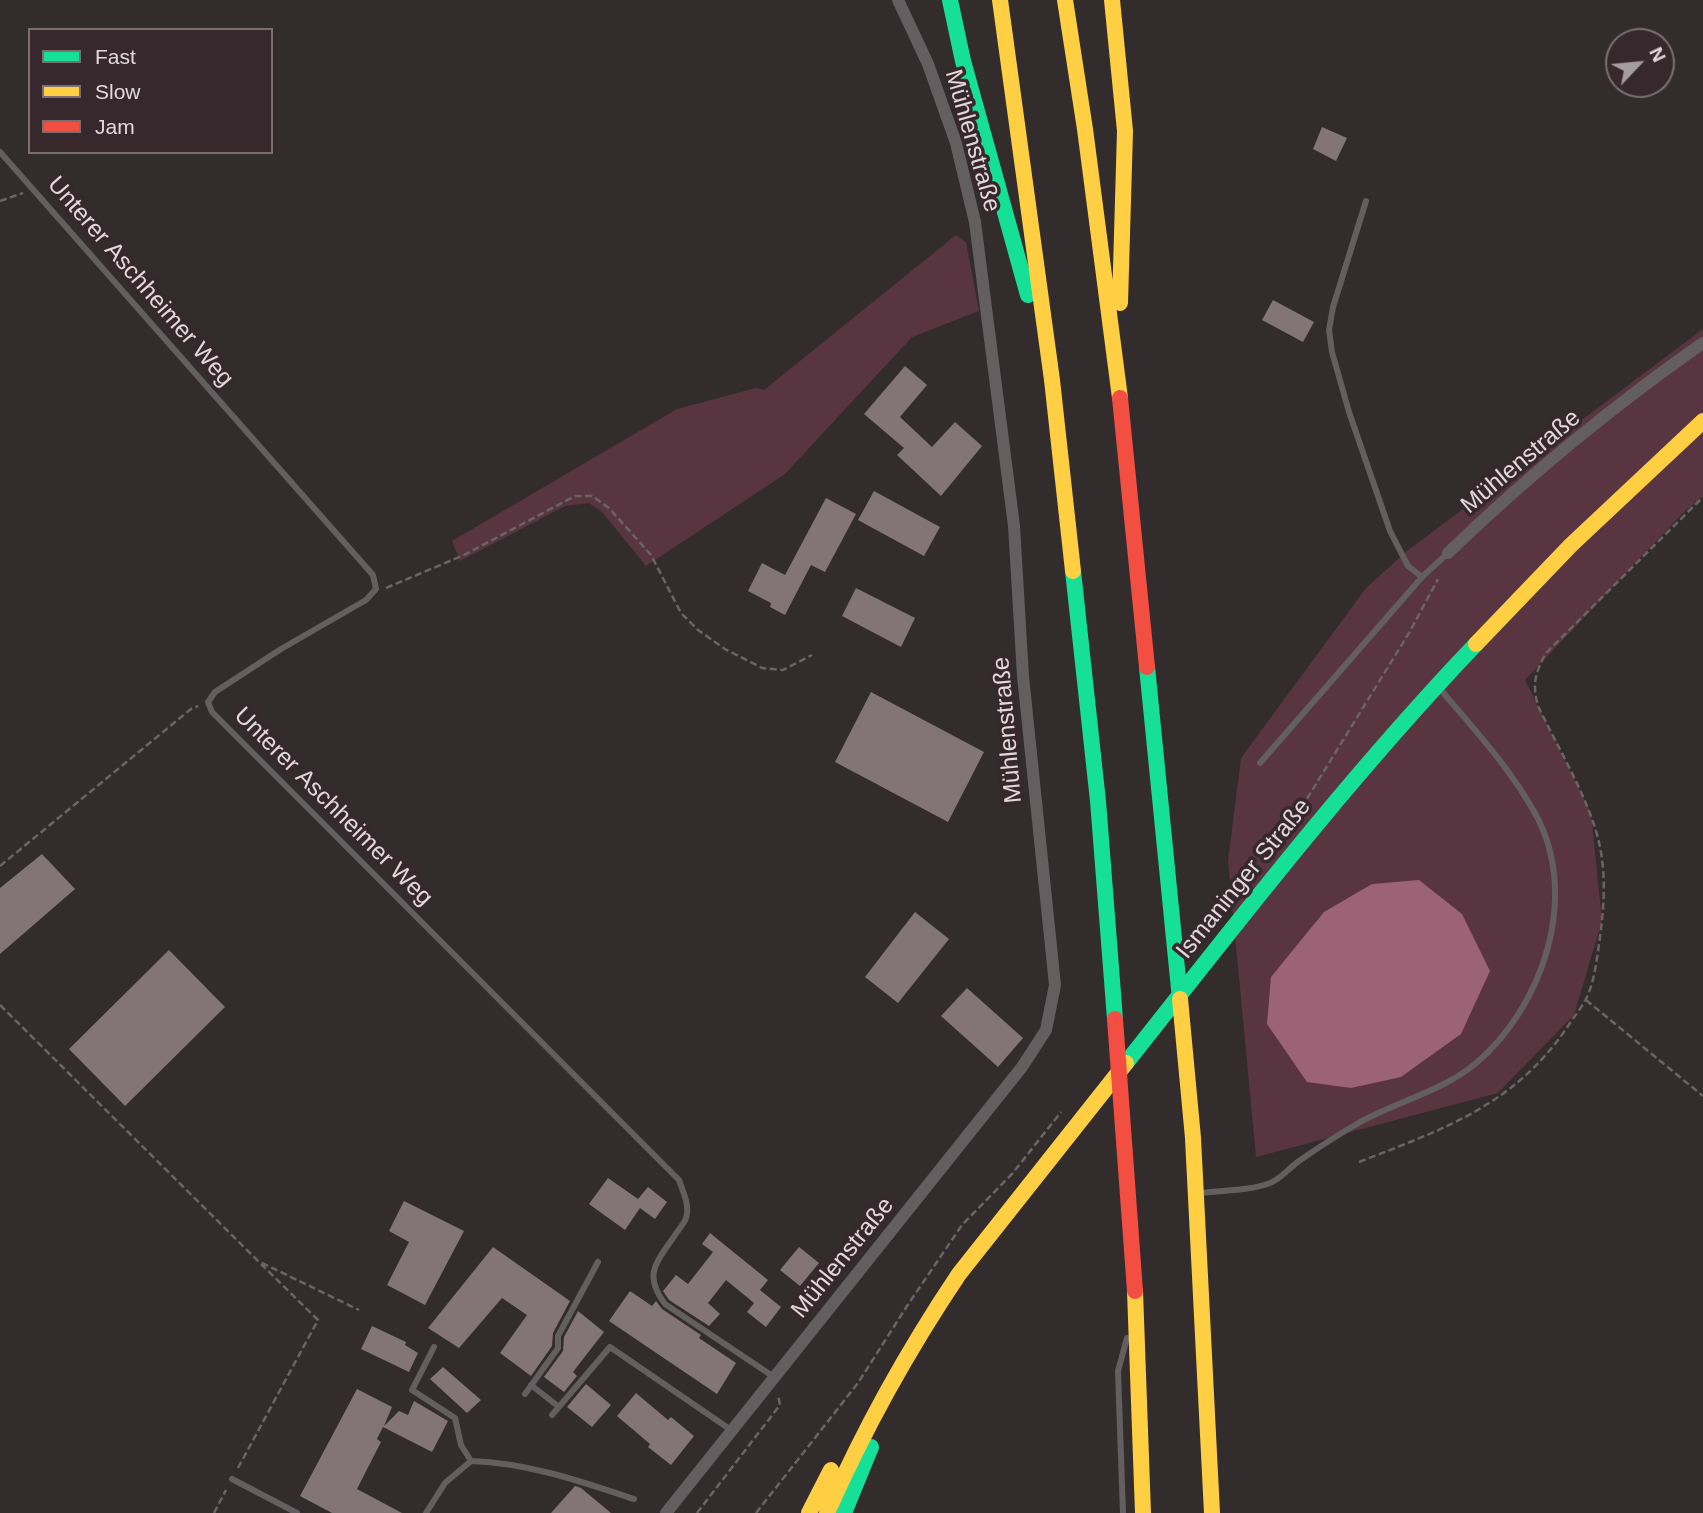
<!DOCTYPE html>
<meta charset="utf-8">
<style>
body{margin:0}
#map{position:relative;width:1703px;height:1513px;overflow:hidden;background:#322c2d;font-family:Helvetica,sans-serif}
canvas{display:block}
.legend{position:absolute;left:28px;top:28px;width:245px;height:126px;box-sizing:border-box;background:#36282c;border:2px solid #7b6f72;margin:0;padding:9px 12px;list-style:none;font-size:21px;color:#e2d9dc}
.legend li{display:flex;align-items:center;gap:14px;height:35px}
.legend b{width:35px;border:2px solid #7b6f72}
.north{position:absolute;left:1605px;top:28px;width:70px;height:70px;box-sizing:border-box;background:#36282c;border:2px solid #7b6f72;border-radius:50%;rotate:64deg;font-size:19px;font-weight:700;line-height:28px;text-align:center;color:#e2d9dc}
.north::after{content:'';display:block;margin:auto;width:24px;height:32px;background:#a49c9f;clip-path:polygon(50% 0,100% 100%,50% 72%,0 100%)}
</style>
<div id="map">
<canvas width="1703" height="1513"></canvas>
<ul class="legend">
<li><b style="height:9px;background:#16e098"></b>Fast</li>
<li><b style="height:9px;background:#ffcf43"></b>Slow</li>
<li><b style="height:9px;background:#f24e42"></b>Jam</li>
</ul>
<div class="north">N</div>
</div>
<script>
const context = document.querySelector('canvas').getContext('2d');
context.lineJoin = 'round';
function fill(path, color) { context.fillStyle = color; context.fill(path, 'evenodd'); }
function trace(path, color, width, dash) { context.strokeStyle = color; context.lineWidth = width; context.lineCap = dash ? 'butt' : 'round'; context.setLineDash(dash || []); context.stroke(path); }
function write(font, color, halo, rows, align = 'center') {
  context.font = font + ' Helvetica,sans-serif'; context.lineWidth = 7; context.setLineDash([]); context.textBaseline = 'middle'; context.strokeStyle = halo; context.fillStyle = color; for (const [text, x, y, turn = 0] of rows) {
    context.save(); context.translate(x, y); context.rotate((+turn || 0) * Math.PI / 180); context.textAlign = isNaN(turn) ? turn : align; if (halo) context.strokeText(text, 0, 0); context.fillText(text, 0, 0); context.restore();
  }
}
fill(new Path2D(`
 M956,235L966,242L979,311L912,337L785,474L646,566L602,512L589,503L565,506L460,561L452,541L677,409L756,388L764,390Z
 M1703,329V496L1682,514L1525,680L1591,813L1602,921L1574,1015L1498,1093L1256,1157L1228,861L1241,758L1366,588L1407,551Z`), '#583540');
fill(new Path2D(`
 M1419,880L1462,914L1490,971L1461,1034L1401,1077L1351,1088L1307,1082L1267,1024L1271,977L1324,912L1372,884Z`), '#9c6275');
fill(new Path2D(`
 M1322,127L1347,138L1336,161L1313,149Z
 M1273,300L1314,322L1303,342L1262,320Z
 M905,366L927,385L900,417L932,447L955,422L982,446L941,496L897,455L904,448L864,414Z
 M874,491L940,527L924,556L858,520Z
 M826,498L856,514L825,572L811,565L785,615L770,607L771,603L748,591L762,563L785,575Z
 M856,588L915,618L901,647L842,616Z
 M871,692L984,752L948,822L835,762Z
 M42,854L75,889L0,954V888Z
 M915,912L949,939L898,1003L865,977Z
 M169,950L225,1007L125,1106L69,1049Z
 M967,988L1023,1038L998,1067L941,1016Z
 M608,1178L638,1199L648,1187L667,1202L655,1219L640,1208L625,1230L589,1204Z
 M404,1201L464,1231L425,1305L387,1285L409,1242L389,1231Z
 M710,1233L768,1280L760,1290L781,1307L766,1327L747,1312L754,1303L726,1280L708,1303L720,1314L709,1326L669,1300L663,1291L676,1275L688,1284L713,1252L702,1244Z
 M493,1247L570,1301L553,1333L552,1346L531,1376L500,1353L527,1315L502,1298L459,1348L428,1328Z
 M799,1247L819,1263L800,1286L780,1270Z
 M630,1291L652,1306L656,1301L662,1309L701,1335L699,1338L736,1363L717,1394L609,1321Z
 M578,1311L604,1332L573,1372L577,1376L564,1392L544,1377L563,1351L564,1337Z
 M372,1326L406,1342L405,1345L418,1353L409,1372L361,1349Z
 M443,1367L481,1400L467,1413L430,1379Z
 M586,1384L611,1405L592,1427L567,1407Z
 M357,1389L392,1407L384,1426L399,1411L408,1415L414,1401L448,1421L432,1452L383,1427L377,1439L381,1442L357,1489L402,1513H332L300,1496Z
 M636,1393L668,1420L671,1417L694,1436L671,1465L648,1447L650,1444L617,1416Z
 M575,1486L581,1488L611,1513H551Z`), '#837478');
trace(new Path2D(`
 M0,201L23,193
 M386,588L464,555L575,496H592L609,508L651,555L681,613L698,630L725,649L762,668L783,670L812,655
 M1283,833L1300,810L1409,633L1438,579
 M0,866L191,709L198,706
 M1586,1000L1703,1096
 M0,1005L258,1261L359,1310
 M1359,1162C1444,1129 1515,1105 1568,1026C1574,1017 1581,1008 1586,999C1595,981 1597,957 1600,937C1604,907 1606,877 1600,847C1591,802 1558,748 1538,706C1532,684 1535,673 1546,653L1703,497
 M238,1468L318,1320L261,1264
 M214,1513L226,1490
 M697,1513L780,1405L778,1395
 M756,1513L858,1383L907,1306L962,1225L1012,1174L1061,1112`), '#686566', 2.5, [7, 3.5]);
trace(new Path2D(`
 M0,152L373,575L376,589L366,600L281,649L215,692L208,702L212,712L679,1180C683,1192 690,1205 686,1218C685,1222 680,1228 677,1232C659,1260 641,1273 665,1304L774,1377
 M1366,201L1333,307L1329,330L1332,352L1349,412L1390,531L1408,566L1422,577L1448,553
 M1260,763L1422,577
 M1202,1193C1224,1190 1249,1191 1270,1183C1281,1179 1290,1167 1299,1161C1319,1147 1341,1133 1362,1121C1399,1101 1442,1091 1475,1064C1543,1007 1580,897 1536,815C1511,769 1474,729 1440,689
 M434,1347L412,1390L455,1418L461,1445L471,1461
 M531,1385L559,1407
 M525,1394L558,1348V1336L598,1262
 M552,1415L610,1347L731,1430
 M232,1479L297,1513
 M426,1513L445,1483L471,1461C528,1463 580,1481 634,1499
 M1123,1513L1118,1371L1127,1338`), '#635f60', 6);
trace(new Path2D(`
 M1448,553C1527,477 1613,406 1703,343
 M666,1513L1022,1067L1046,1030L1055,985L1023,676L1014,526L975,222L956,143L928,64L898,0`), '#635f60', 12);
trace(new Path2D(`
 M950,0L963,61L1028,295
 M1073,571L1098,801L1115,1019
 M1147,667L1180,999
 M1126,1063C1239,920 1351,775 1476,644
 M844,1513L871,1447`), '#16e098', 16);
trace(new Path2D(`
 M1000,0L1052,380L1073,571
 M1065,0L1085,129L1120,398
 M1112,0L1125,131L1120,303
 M1476,644L1571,545L1703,421
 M1180,999L1193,1138L1212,1513
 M1135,1291L1143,1513
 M809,1513L831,1470
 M827,1513C864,1429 908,1350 959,1274L1126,1063`), '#ffcf43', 16);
trace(new Path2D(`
 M1120,398L1147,667
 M1115,1019L1135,1291`), '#f24e42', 16);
write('24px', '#e2d9dc', '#36282c', [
 ["Mühlenstraße",972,141,74],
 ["Unterer Aschheimer Weg",140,282,49],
 ["Mühlenstraße",1521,462,-40],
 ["Mühlenstraße",1008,730,-95],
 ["Unterer Aschheimer Weg",333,807,45],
 ["Ismaninger Straße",1244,879,-51],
 ["Mühlenstraße",843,1258,-51]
]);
</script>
